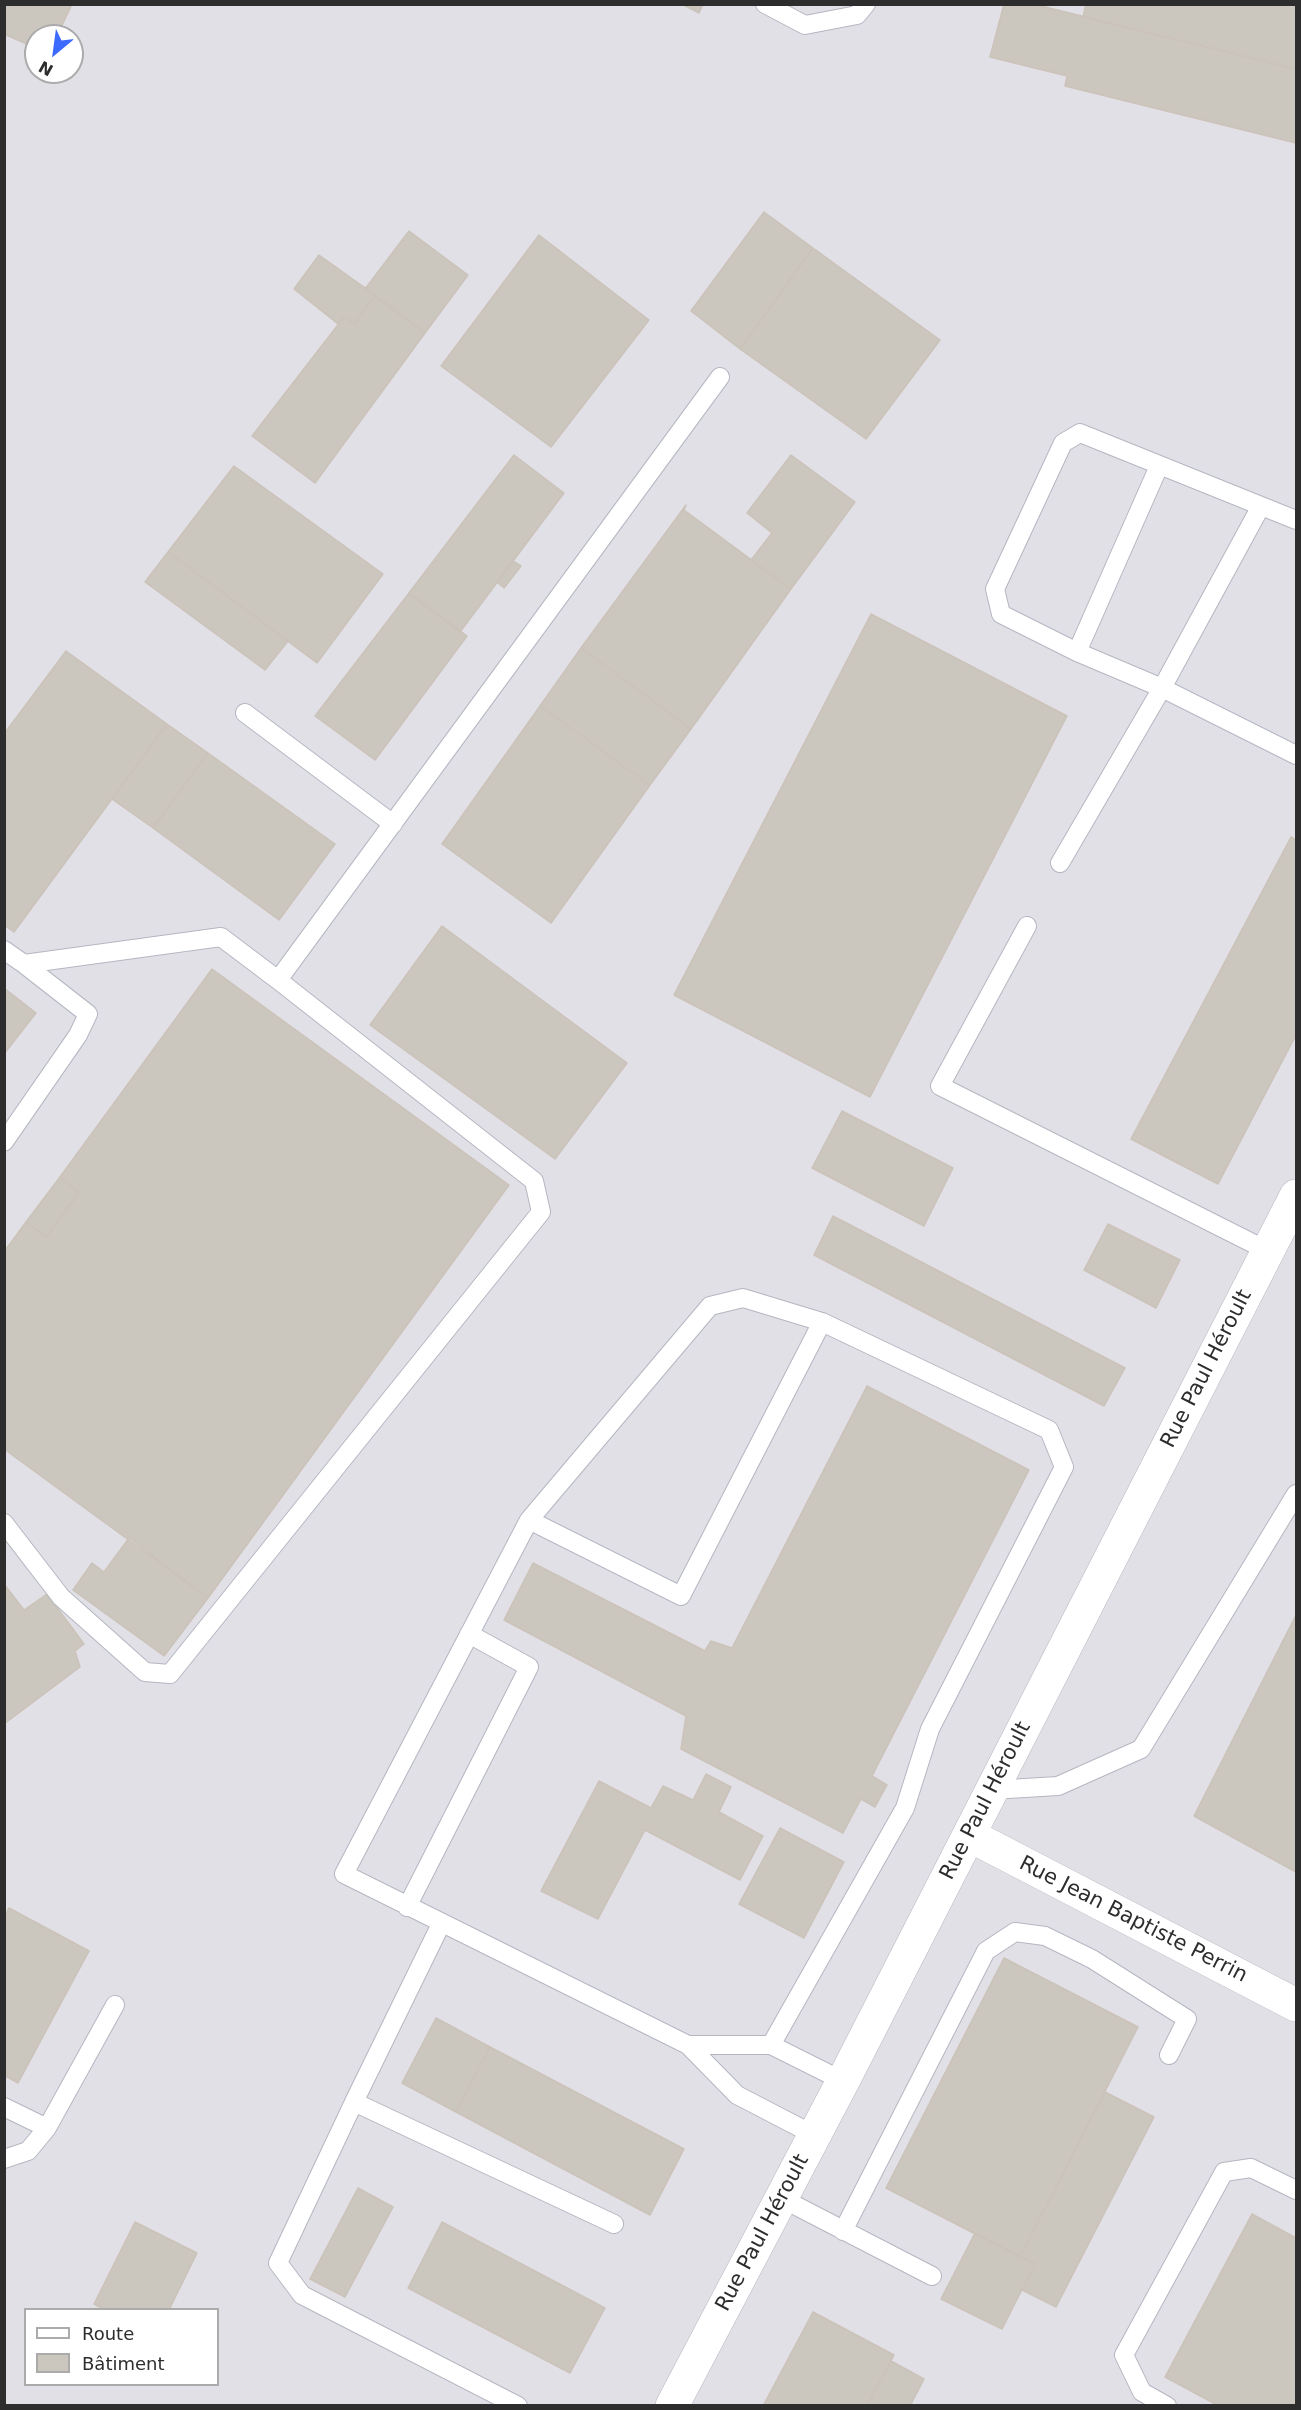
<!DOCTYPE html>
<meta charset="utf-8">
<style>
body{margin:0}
#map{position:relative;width:1301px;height:2410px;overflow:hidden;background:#efe8e0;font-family:"DejaVu Sans",sans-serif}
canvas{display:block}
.frame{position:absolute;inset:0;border:6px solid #2d2d2d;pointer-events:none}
.legend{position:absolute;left:24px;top:2308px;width:195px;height:78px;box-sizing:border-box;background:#fff;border:2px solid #ababab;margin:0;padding:8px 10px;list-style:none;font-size:18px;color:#2d2d2d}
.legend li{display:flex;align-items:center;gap:12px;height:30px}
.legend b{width:30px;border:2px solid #ababab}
.north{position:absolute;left:24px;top:24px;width:60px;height:60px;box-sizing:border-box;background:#fff;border:2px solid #ababab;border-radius:50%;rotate:209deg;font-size:16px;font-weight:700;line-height:24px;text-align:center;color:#2d2d2d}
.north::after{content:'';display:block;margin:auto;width:21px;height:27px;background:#3d6afe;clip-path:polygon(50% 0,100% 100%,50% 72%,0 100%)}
</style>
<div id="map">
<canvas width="1301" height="2410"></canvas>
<div class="frame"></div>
<ul class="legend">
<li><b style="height:8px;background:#fff"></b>Route</li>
<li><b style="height:16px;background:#cbc6be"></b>Bâtiment</li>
</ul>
<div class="north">N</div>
</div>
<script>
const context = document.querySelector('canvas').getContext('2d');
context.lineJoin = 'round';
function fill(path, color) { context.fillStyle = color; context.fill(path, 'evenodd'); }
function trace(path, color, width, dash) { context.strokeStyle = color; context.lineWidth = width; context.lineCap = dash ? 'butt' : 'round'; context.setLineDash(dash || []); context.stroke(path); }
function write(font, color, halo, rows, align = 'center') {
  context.font = font + ' "DejaVu Sans",sans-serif'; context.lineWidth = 5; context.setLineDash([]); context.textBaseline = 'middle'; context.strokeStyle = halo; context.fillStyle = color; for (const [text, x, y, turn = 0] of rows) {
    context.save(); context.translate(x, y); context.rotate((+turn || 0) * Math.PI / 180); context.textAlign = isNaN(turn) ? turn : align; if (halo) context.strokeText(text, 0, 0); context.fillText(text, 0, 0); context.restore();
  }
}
fill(new Path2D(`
 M5,5H1296V2405H5ZM36,36H72V72H36ZM26,2310H218V2384H26Z`), '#e2e0e7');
const building = new Path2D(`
 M4,4H72L57,36H36V48L4,34Z
 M682,4H703L699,13Z
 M1004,4H1033L1296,69V143L1065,86L1067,76L990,57Z
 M1086,4H1296V69L1083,17Z
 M764,212L813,248L740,349L691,311Z
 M409,231L468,275L425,333L365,289Z
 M539,235L649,320L551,447L441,366Z
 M813,248L940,340L866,439L740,349Z
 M319,255L375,295L354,324L344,317L338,324L294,289Z
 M375,295L425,333L315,483L252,436L344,317L354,324Z
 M514,455L564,493L460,632L409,593Z
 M791,455L855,502L791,589L751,560L772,533L747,513Z
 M234,466L383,574L317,663L168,552Z
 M686,505L684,510L791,589L691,729L581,648Z
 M168,552L288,641L265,670L145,582Z
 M513,561L521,566L504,588L497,582Z
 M409,593L467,636L375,760L315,716Z
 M871,614L1067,716L870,1097L674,995Z
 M581,648L691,729L650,785L540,706Z
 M66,651L167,724L14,932L4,925V734Z
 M540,706L650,785L551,923L442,844Z
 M167,724L208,753L153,828L112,799Z
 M208,753L335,844L279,920L153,828Z
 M1291,837L1296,840V1035L1218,1184L1131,1139Z
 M442,926L627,1063L555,1159L370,1025Z
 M212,969L509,1185L208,1598L4,1449V1252L26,1222L46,1237L79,1193L60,1177Z
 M4,988L36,1013L4,1054Z
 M842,1111L953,1168L924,1226L812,1168Z
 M60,1177L79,1193L46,1237L26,1222Z
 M833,1216L1125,1368L1104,1406L814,1255Z
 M1108,1224L1180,1260L1156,1308L1084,1270Z
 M867,1386L1029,1470L872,1776L887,1785L875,1807L861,1799L843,1833L681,1749L686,1716L504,1620L533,1563L705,1651L711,1641L732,1648Z
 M129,1538L208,1598L164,1656L73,1590L92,1563L104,1572Z
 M4,1584L24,1610L47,1594L84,1644L75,1651L80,1667L4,1724Z
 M1296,1615V1872L1194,1816Z
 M706,1774L731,1787L719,1812L763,1836L740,1880L645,1830L598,1919L541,1891L599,1781L651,1808L663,1786L693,1800Z
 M780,1828L844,1862L804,1938L739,1904Z
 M9,1908L89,1951L18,2083L4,2075V1917Z
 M1004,1958L1138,2027L1020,2257L886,2188Z
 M436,2018L490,2047L456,2112L402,2083Z
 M490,2047L684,2149L650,2215L456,2112Z
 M1105,2092L1154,2117L1056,2307L1022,2290L1035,2264L1020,2257Z
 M358,2188L393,2207L345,2297L310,2279Z
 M1252,2214L1296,2238V2406H1219L1165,2377Z
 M135,2222L197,2253L169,2310H105L94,2304Z
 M442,2222L605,2308L570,2373L408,2288Z
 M975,2233L1035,2264L1002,2329L941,2299Z
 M813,2312L894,2355L867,2406H763Z
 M891,2361L924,2379L910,2406H867Z`);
fill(building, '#cbc6be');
trace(building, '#cbc3b9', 1.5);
const service = new Path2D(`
 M765,4L805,25L857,15L866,4
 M1296,520L1080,433L1063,443L995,589L1001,614L1077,652L1162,688L1296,755
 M1077,652L1159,466
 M245,713L393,824
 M1060,863L1162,688L1261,506
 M1027,926L940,1086L1268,1251
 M4,950L24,964L221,937L278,980L720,377
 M4,1142L78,1035L88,1014L24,964
 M529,1520L681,1596L822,1322
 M4,1523L61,1597L145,1672L170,1674L541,1212L534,1181L278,980
 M991,1790L1058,1786L1141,1749L1296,1494
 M407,1907L529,1667L469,1634
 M441,1924L354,2102L614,2224
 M688,2045H771L843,2081
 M771,2045L905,1808L930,1729L1064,1467L1049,1430L822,1322L743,1298L710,1306L529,1520L344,1874L688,2045L737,2095L814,2135
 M354,2102L278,2263L302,2295L518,2406
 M4,2107L47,2128
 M4,2159L28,2151L47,2128L115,2005
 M781,2198L932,2276
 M843,2231L986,1951L1015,1932L1045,1936L1092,1959L1187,2019L1169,2055
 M1167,2406L1142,2392L1124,2355L1224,2172L1251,2168L1296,2190`);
const minor = new Path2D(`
 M969,1835L1296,2005
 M672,2406L843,2081L1296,1196`);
trace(service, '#b3b7c1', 20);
trace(minor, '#b3b7c1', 34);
trace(service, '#fff', 18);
trace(minor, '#fff', 33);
write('21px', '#2d2d2d', '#fff', [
 ["Rue Paul Héroult",1207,1369,-63],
 ["Rue Paul Héroult",986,1801,-63],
 ["Rue Jean Baptiste Perrin",1133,1920,27],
 ["Rue Paul Héroult",763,2233,-62]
]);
</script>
